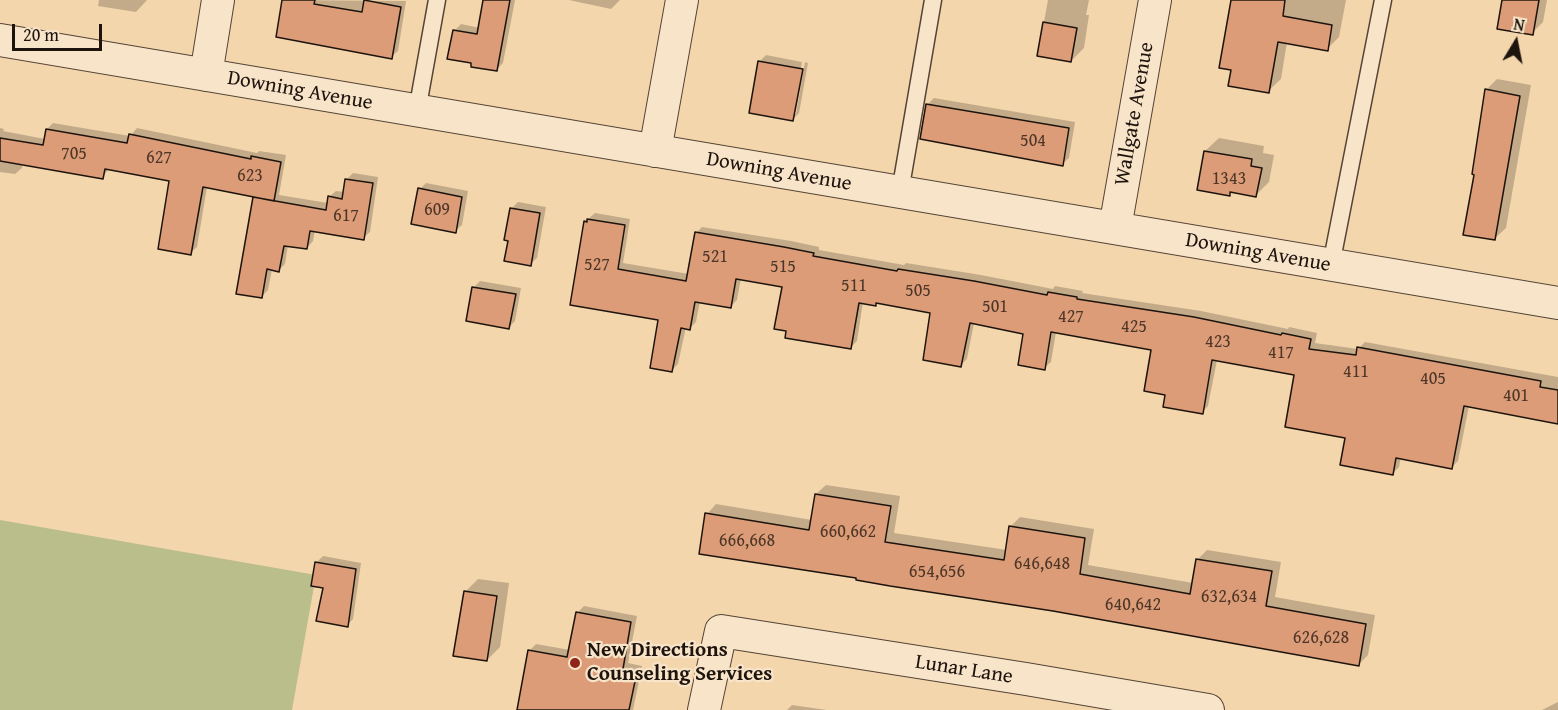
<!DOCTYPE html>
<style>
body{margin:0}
#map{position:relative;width:1558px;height:710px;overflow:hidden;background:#f4d6ac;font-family:"Gentium Book Plus",serif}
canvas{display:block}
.north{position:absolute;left:1486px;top:12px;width:60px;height:60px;-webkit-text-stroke:4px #f8e4c9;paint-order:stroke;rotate:10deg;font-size:16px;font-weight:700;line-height:24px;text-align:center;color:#1e140e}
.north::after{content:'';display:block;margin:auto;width:21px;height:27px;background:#1e140e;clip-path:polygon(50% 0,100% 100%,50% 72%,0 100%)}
.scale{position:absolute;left:12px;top:24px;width:90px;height:27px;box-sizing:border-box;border:3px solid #1e140e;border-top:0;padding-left:8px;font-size:18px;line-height:21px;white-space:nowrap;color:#1e140e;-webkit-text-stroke:4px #f8e4c9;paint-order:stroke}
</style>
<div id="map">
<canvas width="1558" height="710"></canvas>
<div class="north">N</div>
<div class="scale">20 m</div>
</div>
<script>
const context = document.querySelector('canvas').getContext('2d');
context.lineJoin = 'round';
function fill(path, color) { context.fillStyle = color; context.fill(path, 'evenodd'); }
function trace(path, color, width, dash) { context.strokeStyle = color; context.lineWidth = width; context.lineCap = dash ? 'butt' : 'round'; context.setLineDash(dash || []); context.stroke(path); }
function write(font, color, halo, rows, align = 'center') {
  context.font = font + ' "Gentium Book Plus",serif'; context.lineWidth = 4.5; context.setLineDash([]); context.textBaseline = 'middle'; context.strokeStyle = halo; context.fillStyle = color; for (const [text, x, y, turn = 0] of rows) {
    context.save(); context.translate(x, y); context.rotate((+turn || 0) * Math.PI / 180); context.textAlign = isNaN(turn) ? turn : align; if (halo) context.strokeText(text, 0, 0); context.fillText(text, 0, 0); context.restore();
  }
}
fill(new Path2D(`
 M0,520L316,575L292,710H0Z`), '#babe8a');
fill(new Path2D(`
 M99,0H147L136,12L98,6Z
 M284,0L406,1L398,51L391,57Z
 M485,0H515L503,63L496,70L454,31L461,24L480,28Z
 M569,0H620L611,9Z
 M1048,0H1089L1086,15H1089L1084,48L1071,61L1038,55Z
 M1233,0H1346L1339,37L1327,49L1287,42L1281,79L1268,91L1233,69Z
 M1504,0H1547L1543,22L1532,33Z
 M766,55L802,62L793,114H796L805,62L808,63L799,113L793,119L760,61Z
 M1497,79L1531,85L1506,228L1494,239L1475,173L1486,90Z
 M934,98L1075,122L1069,158L1062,164L927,105Z
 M53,123L130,136L137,128L257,153L259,151L286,155L279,195L328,203L329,197L336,191L345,192L347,179L353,173L378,177L370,232L363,238L315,230L313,241L307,248L288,245L285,264L279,270L272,269L268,290L261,297L254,198L256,196L207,187L197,247L190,253L171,179L109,169L102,177L22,164V168L15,174L0,172V128L4,129L3,131L45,139L47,129Z
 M1219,138L1264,146L1263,153L1274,155L1269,182L1256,195L1233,191L1229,194L1205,151Z
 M426,183L468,191L462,225L455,231L420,189Z
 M518,202L546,207L537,258L530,264L510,240L511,209Z
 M595,213L630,219L623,263L689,274L696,233L702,227L791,241L819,247V250L904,265L906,263L981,275L1053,289L1055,286L1083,291L1082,293L1201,311L1288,329L1289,327L1317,333L1315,343L1358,349L1365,342L1558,377V423L1469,406L1458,461L1452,467L1401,457L1399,467L1393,473L1347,436L1296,374L1217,360L1208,406L1202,412L1167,394L1153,349L1056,332L1051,362L1044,368L1025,333L974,323L967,359L961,365L932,312L877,302L875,304L863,302L857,341L850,348L783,286L741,278L737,300L731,306L700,301L696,322L690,328L686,327L678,364L672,370L659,319L572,304L585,222Z
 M480,281L521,288L515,321L509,327L474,287Z
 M826,485L900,496L894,533L1007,550L1010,527L1020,517L1094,529L1088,565L1193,583L1197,560L1207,550L1281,562L1275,597L1375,615L1368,655L1359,664L858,577L707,514L716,504L812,520L816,494Z
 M323,556L361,563L353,619L347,625L324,587L316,563Z
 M478,579L509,583L500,647L487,660L465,592Z
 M584,606L637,616L628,663L642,666L633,710H518L530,650L536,644L570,650L577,613Z
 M1558,702V710H1542Z
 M792,705L827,710H787Z`), '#0003');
const building = new Path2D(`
 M282,0H315L314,4L362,12L364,0L401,7L392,59L276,37Z
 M483,0H510L497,71L471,67V63L447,59L453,30L477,34Z
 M1231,0H1285L1283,16L1332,25L1328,51L1278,42L1269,93L1228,86L1231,70L1219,68Z
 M1502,0H1539L1533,35L1497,29Z
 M1043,22L1077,28L1071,62L1037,56Z
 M758,61L803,69L793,121L749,113Z
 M1485,89L1520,96L1495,240L1463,235L1474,175L1472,174Z
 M926,104L1069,128L1063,166L920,139Z
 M46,129L127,143L129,134L251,159V156L281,162L274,201L203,187L191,255L158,249L169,181L105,169L103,179L0,161V138L43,145Z
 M1204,151L1252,159L1251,166L1262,168L1256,197L1230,192V196L1197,190Z
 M345,179L373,183L364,240L310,231L307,249L284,246L279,272L267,269L262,298L236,294L253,197L326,210L328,196L342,199Z
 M418,188L462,197L456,233L411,224Z
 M510,208L540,213L531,266L504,261L508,241L504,240Z
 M587,219L625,225L618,269L686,281L695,232L784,247L814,253L813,256L897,271L898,269L974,281L1047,295L1048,292L1077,297V299L1194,317L1281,335L1282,333L1311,339L1309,349L1356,355L1357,347L1541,381L1540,387L1558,390V424L1464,406L1452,469L1396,458L1393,475L1340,465L1345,438L1285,427L1294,375L1212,360L1203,414L1163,407L1165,395L1144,391L1151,350L1051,332L1045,370L1018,365L1023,334L970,323L961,367L923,360L930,313L876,303V306L859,303L851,349L785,338L786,331L774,329L782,287L736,279L731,308L695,302L690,330L681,328L672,372L650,368L658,320L570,305L584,221L587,222Z
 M472,287L516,294L509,329L466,321Z
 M815,494L891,506L885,542L1004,560L1009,526L1085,538L1080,574L1190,594L1196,559L1272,571L1266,606L1366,624L1359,666L1053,611L890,586L856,580V578L699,554L705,513L809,530Z
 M315,562L356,569L348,627L316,621L323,588L311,586Z
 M464,591L497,596L487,661L453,656Z
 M576,612L631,622L623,669L637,672L629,710H517L528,650L567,657Z`);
fill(building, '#db9c77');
trace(building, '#1e140e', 1.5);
const lane = new Path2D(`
 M417,111L437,0
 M900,192L933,0
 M1331,265L1383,0`);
const street = new Path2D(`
 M0,40L1558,303
 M206,75L218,0
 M655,151L682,0
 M1115,228L1155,0
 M704,710L721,631L1026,679L1208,710`);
trace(lane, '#544436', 19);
trace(street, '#544436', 34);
trace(lane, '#f8e4c9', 16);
trace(street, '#f8e4c9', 32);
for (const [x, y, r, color] of [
 [575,663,6,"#8f2418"]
]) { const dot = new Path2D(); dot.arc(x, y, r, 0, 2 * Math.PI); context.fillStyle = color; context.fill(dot); trace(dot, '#f8e4c9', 2); }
write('18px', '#4d3628', null, [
 ["504",1033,141],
 ["705",74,154],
 ["627",159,158],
 ["623",250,176],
 ["1343",1229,179],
 ["609",437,210],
 ["617",346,216],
 ["521",715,257],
 ["527",597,265],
 ["515",783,267],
 ["511",854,286],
 ["505",918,291],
 ["501",995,307],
 ["427",1071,317],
 ["425",1134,327],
 ["423",1218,342],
 ["417",1281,353],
 ["411",1356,372],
 ["405",1433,379],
 ["401",1516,396],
 ["660,662",848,532],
 ["666,668",747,541],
 ["646,648",1042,564],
 ["654,656",937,572],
 ["632,634",1229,597],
 ["640,642",1133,605],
 ["626,628",1321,638]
]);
write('21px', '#1e140e', '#f8e4c9', [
 ["Downing Avenue",300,91,10],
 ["Wallgate Avenue",1135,114,-80],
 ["Downing Avenue",779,172,10],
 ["Downing Avenue",1258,253,10],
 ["Lunar Lane",964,670,9]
]);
write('bold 21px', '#1e140e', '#f8e4c9', [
 ["New Directions",587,651],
 ["Counseling Services",587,675]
], 'left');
</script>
